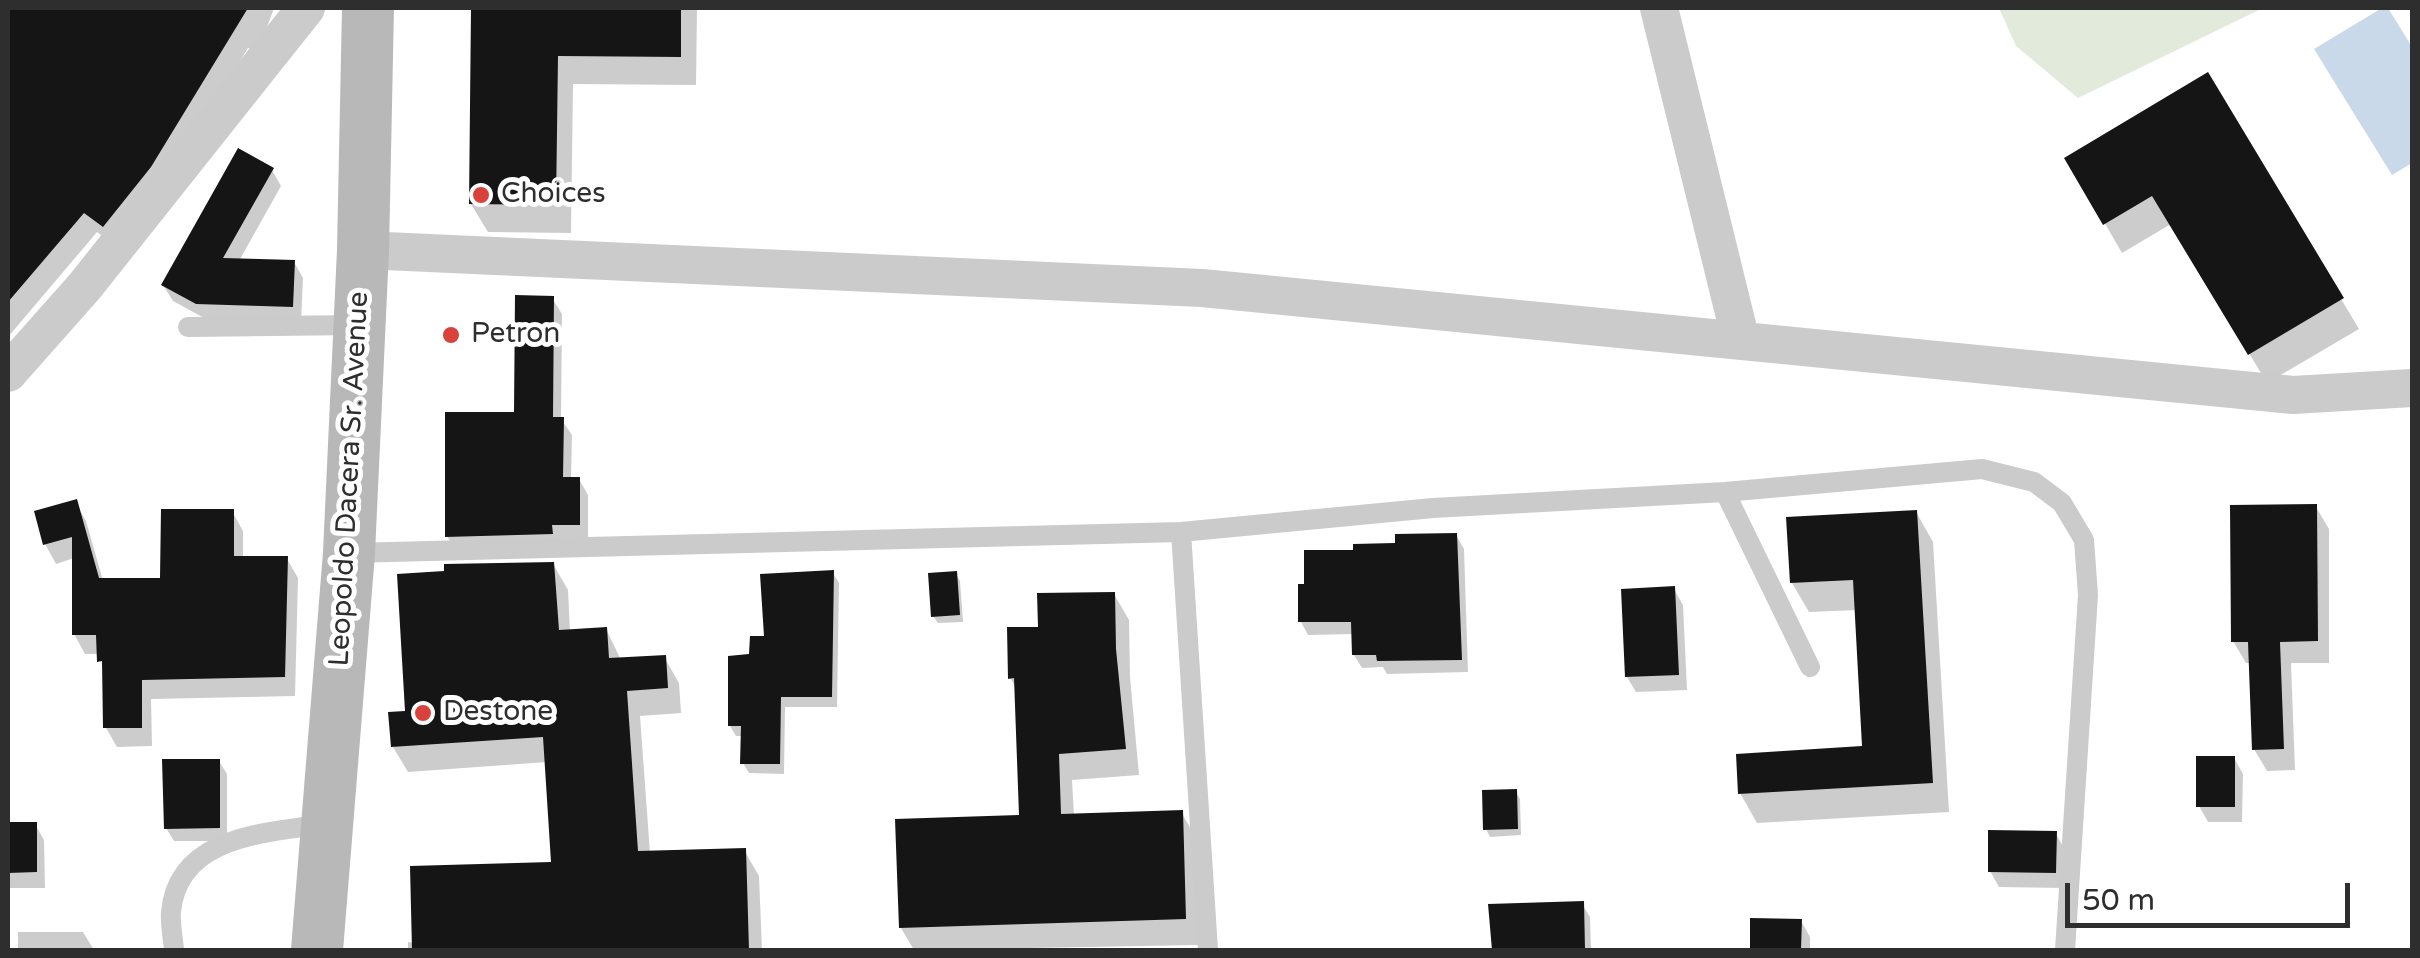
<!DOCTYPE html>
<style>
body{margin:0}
#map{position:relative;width:2420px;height:958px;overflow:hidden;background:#fff;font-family:"Varela Round",sans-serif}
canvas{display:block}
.frame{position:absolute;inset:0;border:10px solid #2e2e2e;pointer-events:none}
.scale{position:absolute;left:2065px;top:883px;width:285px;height:45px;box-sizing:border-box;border:5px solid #2e2e2e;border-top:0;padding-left:12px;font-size:30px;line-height:35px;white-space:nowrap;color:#2e2e2e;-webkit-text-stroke:8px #fff;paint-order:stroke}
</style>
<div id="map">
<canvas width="2420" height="958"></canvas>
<div class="frame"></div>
<div class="scale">50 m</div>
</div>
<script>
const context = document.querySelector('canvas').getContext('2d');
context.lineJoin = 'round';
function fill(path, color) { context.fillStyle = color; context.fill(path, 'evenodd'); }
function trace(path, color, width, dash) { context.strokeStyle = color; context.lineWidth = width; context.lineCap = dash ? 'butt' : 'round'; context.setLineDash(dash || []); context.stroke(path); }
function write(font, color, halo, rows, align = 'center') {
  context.font = font + ' "Varela Round",sans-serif'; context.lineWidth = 10; context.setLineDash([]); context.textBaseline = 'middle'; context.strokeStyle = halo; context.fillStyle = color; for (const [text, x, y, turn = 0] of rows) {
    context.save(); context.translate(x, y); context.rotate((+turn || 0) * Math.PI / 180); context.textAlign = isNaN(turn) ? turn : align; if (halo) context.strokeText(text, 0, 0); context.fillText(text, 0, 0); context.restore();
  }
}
fill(new Path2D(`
 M1999,8H2263L2078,98L2016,46Z`), '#e2eadc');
fill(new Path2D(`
 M2382,8H2388L2412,47V163L2392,175L2314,49Z`), '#cad9e9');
fill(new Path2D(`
 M8,8H274L258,52L248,48L162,189L116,246L97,232L8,337Z
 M473,8H697L696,85L573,84L571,233L488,232L471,204Z
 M2207,75L2359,329L2267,383L2171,224L2122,253L2067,158Z
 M272,170L281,186L239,261L294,262L303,278L301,322L206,319L173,301L163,285Z
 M552,298L562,314L561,419L572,435L571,479H579L588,495V540L456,552L447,536L517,414Z
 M75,502L86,521L103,581H163L232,511L243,531V558L287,559L298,578L295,696L151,699L152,746L117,747L106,728L105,671L99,654H85L74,634V558L56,564L45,544L37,513Z
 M2316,507L2329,529V663H2291L2295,770L2267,771L2254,749L2251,663H2246L2233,641Z
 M1916,512L1933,542L1949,812L1757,823L1740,793L1865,748L1857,610L1809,612L1792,583Z
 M1456,535L1464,549L1468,672L1387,674L1383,667L1362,668L1354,655V634L1308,635L1301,622L1356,552Z
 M553,564L568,590L570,632L606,629L621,660L664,657L679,683L681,713L640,716L650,853L744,850L759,876L762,950H408V942L414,943L554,864L547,762L408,772L393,747L407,713Z
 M833,573L839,583L837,707H785L784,774L749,773L743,763V736H736L730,726L752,656Z
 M956,574L960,581L963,622L938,623L933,616Z
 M1674,589L1683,605L1687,690L1636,692L1627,677Z
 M1114,594L1129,620L1130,677L1139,775L1072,780L1074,816L1181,812L1197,839L1200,945L914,950L901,928L1022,818L1017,689L1010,678L1040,629Z
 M2234,758L2243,774L2242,822H2208L2199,806Z
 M219,761L227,774V841H174L166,828Z
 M1515,791L1520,799L1521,835L1490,837L1486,829Z
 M35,824L44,840L45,888H8V825Z
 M2056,834L2065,850L2064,888L1999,887L1990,871Z
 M1582,904L1590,917L1591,950H1495L1490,907Z
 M1753,920L1801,921L1810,937V950H1752Z
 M18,932H83L94,950H18Z`), '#0003');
fill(new Path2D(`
 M8,8H248L151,167L103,227L84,213L8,302Z
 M471,8H681V57L558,56L556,205L469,204Z
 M2208,72L2344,298L2248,355L2152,196L2103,225L2064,158Z
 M238,148L274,168L223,258L295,260L293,307L196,304L161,285Z
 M515,295L554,296L553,417H564L563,477H580V525H552L553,534L445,537V412H514Z
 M77,499L99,578H160L161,509H234V556H288L285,677L142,680V728H103L102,661L97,662L96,635H72V537L43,545L34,511Z
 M2317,504L2318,641L2280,642L2284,749L2252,750L2248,642H2231L2230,505Z
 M1917,510L1933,783L1738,794L1736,754L1862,746L1853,580L1790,583L1786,517Z
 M1457,533L1462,660L1377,661L1376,655H1352L1351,622H1298V584H1304V550H1353V544L1395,543V534Z
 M554,562L559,630L607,627L609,658L666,655L668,688L627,691L638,851L746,848L749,950H412L410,866L551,862L543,737L391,747L388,712L405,711L397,574L444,571V564Z
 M834,570L832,697H781L780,764H740L741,726H728V656L749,654L750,636H764L760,574Z
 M957,571L960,615L931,617L928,573Z
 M1675,586L1679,675L1625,677L1621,589Z
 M1115,592L1116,649L1126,749L1059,754L1061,814L1183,810L1186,919L899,928L895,819L1019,815L1014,678L1008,679L1007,627H1038L1037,593Z
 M2196,756H2235V807H2196Z
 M162,759H220V828L164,829Z
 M1517,789L1518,829L1483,830L1482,790Z
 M8,822H37V872L8,873Z
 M1988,830L2057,831L2056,873L1988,872Z
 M1584,901L1585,950H1492L1488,904Z
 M1750,918L1802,919L1801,950H1750Z`), '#151515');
trace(new Path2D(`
 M188,327L357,325
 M1725,492L1810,667
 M1181,532L1208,950
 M351,553L1181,532L1433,508L1725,492L1982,469L2034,482L2062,503L2084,540L2088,595L2065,950
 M174,950C173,938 170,924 171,912C178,835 267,833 325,824`), '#cbcbcb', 20);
trace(new Path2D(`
 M1659,8L1741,341
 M363,250L1202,288L2293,395L2412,388
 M8,373L85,286L306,8`), '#cbcbcb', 38);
trace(new Path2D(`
 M317,950L349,553L363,250L368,8`), '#b8b8b8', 52);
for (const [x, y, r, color] of [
 [481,195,10,"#d9423c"],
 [451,335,10,"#d9423c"],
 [423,713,10,"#d9423c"]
]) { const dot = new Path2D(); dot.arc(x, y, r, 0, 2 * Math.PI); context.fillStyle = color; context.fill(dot); trace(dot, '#fff', 4); }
write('28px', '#2e2e2e', '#fff', [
 ["Choices",501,195],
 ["Petron",471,335],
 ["Destone",443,713]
], 'left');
write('28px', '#2e2e2e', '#fff', [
 ["Leopoldo Dacera Sr. Avenue",350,479,-87]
]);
</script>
